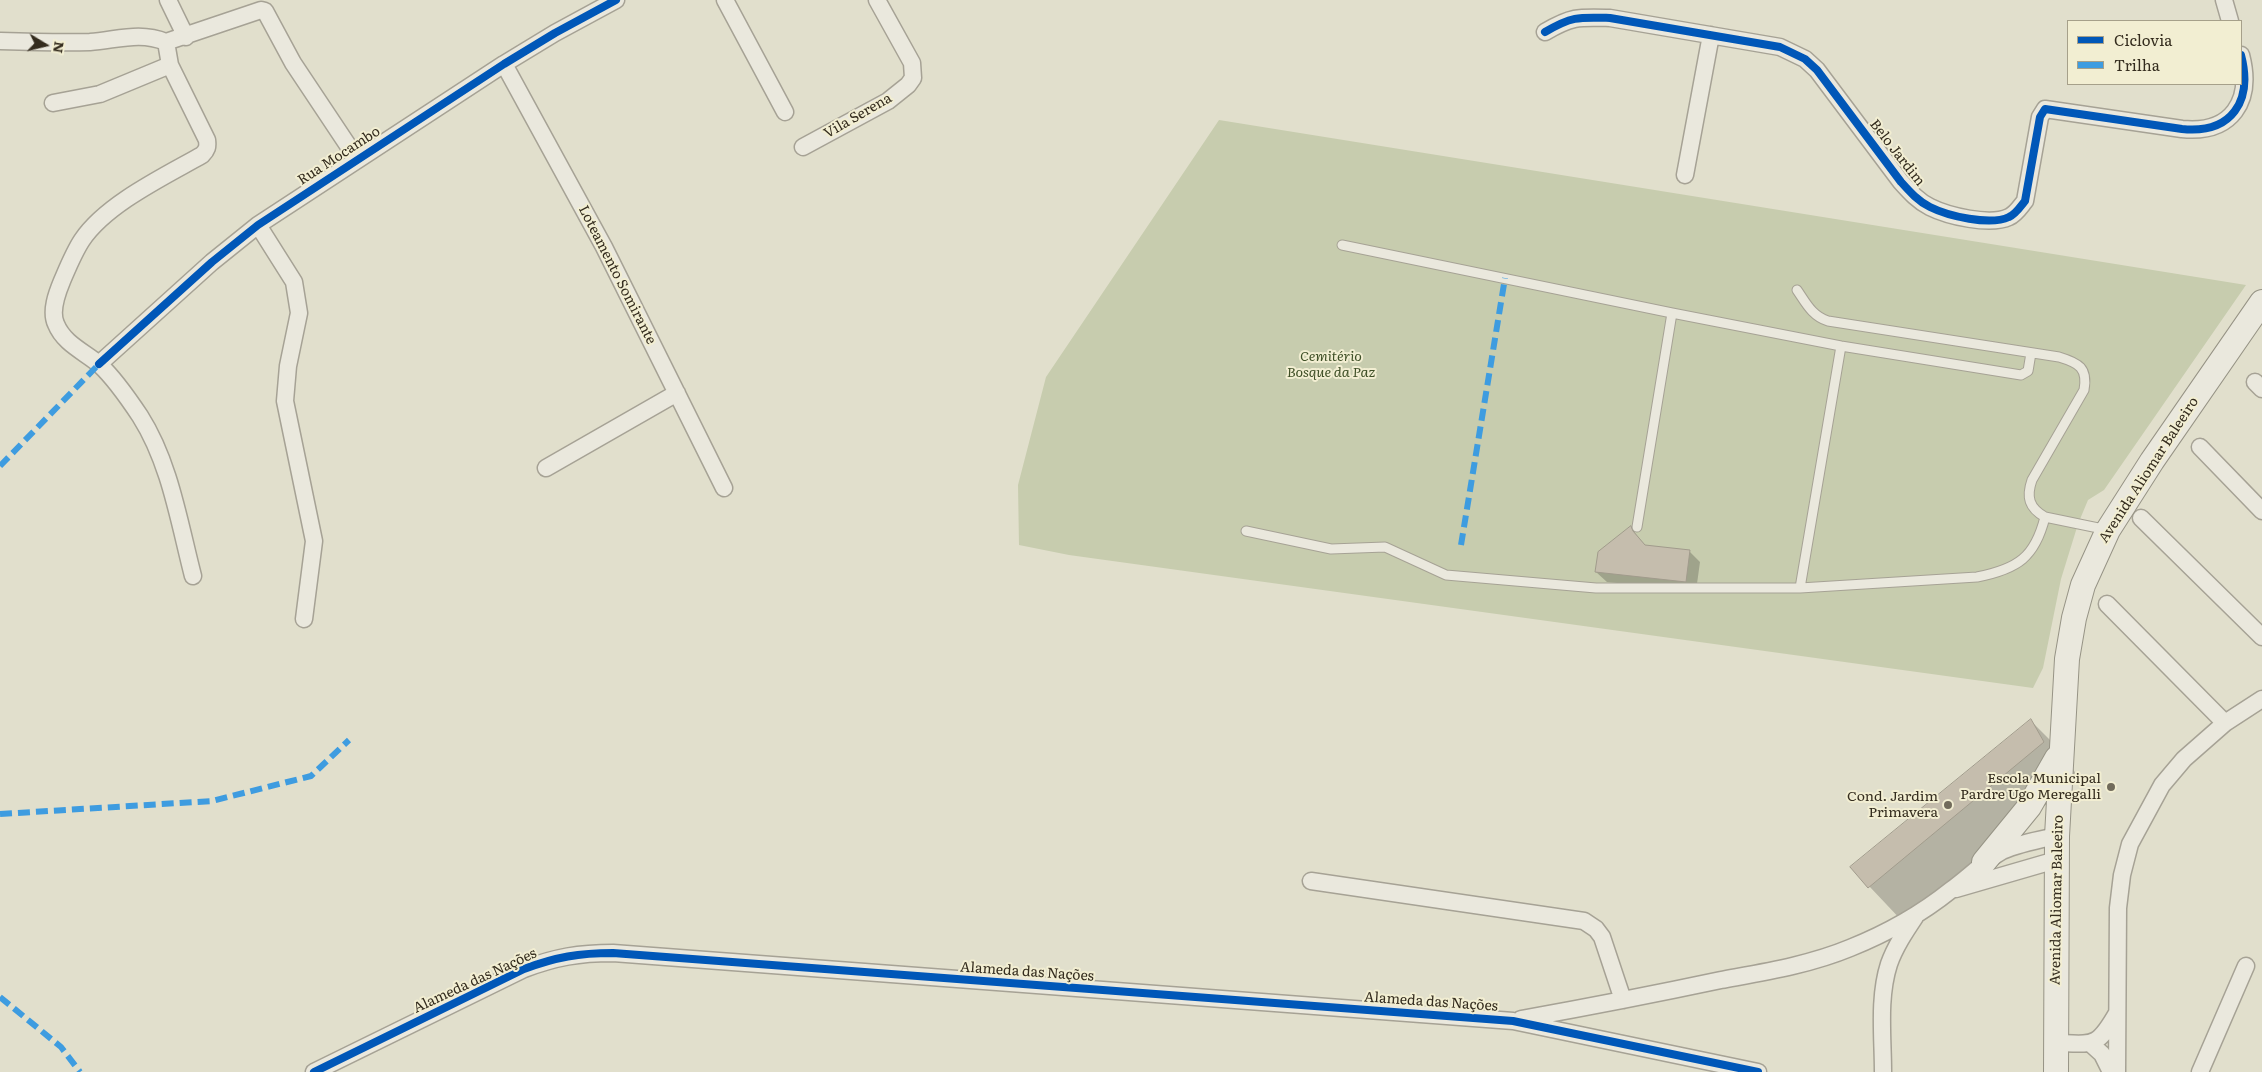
<!DOCTYPE html>
<meta charset="utf-8">
<style>
body{margin:0}
#map{position:relative;width:2262px;height:1072px;overflow:hidden;background:#e1dfcc;font-family:Literata,serif}
canvas{display:block}
.legend{position:absolute;left:2067px;top:20px;width:175px;height:65px;box-sizing:border-box;background:#f2eed2;border:1px solid #a6a08a;margin:0;padding:6px 9px;list-style:none;font-size:15px;color:#342c1e}
.legend li{display:flex;align-items:center;gap:10px;height:25px}
.legend b{width:25px;border:1px solid #a6a08a}
.north{position:absolute;left:20px;top:20px;width:50px;height:50px;-webkit-text-stroke:4px #f2eed2;paint-order:stroke;rotate:99deg;font-size:14px;font-weight:700;line-height:20px;text-align:center;color:#342c1e}
.north::after{content:'';display:block;margin:auto;width:18px;height:22px;background:#342c1e;clip-path:polygon(50% 0,100% 100%,50% 72%,0 100%)}
</style>
<div id="map">
<canvas width="2262" height="1072"></canvas>
<ul class="legend">
<li><b style="height:6px;background:#0057b8"></b>Ciclovia</li>
<li><b style="height:6px;background:#3e9ce0"></b>Trilha</li>
</ul>
<div class="north">N</div>
</div>
<script>
const context = document.querySelector('canvas').getContext('2d');
context.lineJoin = 'round';
function fill(path, color) { context.fillStyle = color; context.fill(path, 'evenodd'); }
function trace(path, color, width, dash) { context.strokeStyle = color; context.lineWidth = width; context.lineCap = dash ? 'butt' : 'round'; context.setLineDash(dash || []); context.stroke(path); }
function write(font, color, halo, rows, align = 'center') {
  context.font = font + ' Literata,serif'; context.lineWidth = 4; context.setLineDash([]); context.textBaseline = 'middle'; context.strokeStyle = halo; context.fillStyle = color; for (const [text, x, y, turn = 0] of rows) {
    context.save(); context.translate(x, y); context.rotate((+turn || 0) * Math.PI / 180); context.textAlign = isNaN(turn) ? turn : align; if (halo) context.strokeText(text, 0, 0); context.fillText(text, 0, 0); context.restore();
  }
}
fill(new Path2D(`
 M1219,120L2246,285L2104,490L2088,500L2078,524L2061,579L2043,668L2033,688L1069,555L1019,545L1018,485L1046,377Z`), '#c7ccae');
fill(new Path2D(`
 M1631,528L1645,546L1689,551L1700,562L1696,591L1607,582L1596,572Z
 M2031,721L2066,756L2078,778L1904,923L1852,868Z`), '#0003');
const building = new Path2D(`
 M1631,526L1633,531L1645,545L1690,550L1686,582L1595,572L1598,552Z
 M2031,719L2044,742L1868,888L1850,867Z`);
fill(building, '#c5bdad');
trace(building, '#a19b8c', 1);
const lane = new Path2D(`
 M1342,245L1672,313L1841,346L2021,375L2028,371L2031,353
 M1797,290C1806,303 1812,316 1828,321L2059,357C2079,363 2088,368 2084,390L2032,480C2026,497 2029,508 2045,517L2108,530
 M1637,527L1672,313
 M1246,531L1331,549L1385,547L1446,575L1596,588H1800L1977,577C2018,569 2035,557 2045,517
 M1800,588L1841,346`);
const street = new Path2D(`
 M168,0L186,37
 M725,0L785,112
 M2224,0L2230,21
 M1545,32C1572,16 1579,17 1610,18L1780,47L1805,59L1817,70L1901,182C1910,192 1918,201 1930,207C1948,216 1990,226 2009,217C2016,214 2020,207 2025,201L2040,117L2045,109L2182,129C2232,134 2253,101 2241,55
 M0,41C30,42 60,43 90,42C117,40 140,31 166,42L261,10L265,11L293,63L357,159
 M504,64L604,247L724,488
 M170,65L207,140C208,147 207,150 202,155C165,176 106,204 82,240C74,252 68,267 62,281C57,293 50,311 56,324C64,344 85,352 100,365C115,379 128,398 140,416C170,463 179,522 193,576
 M53,103L100,94L170,65L166,42
 M803,147L888,101L908,85L913,78L912,63L877,0
 M1685,175L1711,35
 M258,225L294,282L299,313L288,366L285,401L314,541L304,619
 M99,364L212,262L258,225L504,64L555,33L616,0
 M2255,382L2262,389
 M2200,447L2262,511
 M546,468L677,393
 M2141,518L2262,637
 M2107,604L2225,723
 M1311,881L1584,921L1596,929L1602,937L1623,1000
 M1956,889L2056,860
 M1521,1019C1588,1007 1655,994 1721,980C1764,972 1809,965 1850,948C1885,934 1921,914 1951,890C1969,877 1983,862 2002,851C2020,843 2038,840 2057,836
 M2056,1043C2094,1044 2097,1048 2117,1013
 M2091,1044L2102,1054L2111,1072
 M314,1072L524,969C556,957 579,953 613,953L1513,1021L1758,1072
 M1883,1072C1883,1037 1878,998 1889,964C1895,947 1905,932 1915,917
 M2117,1072L2118,908L2122,875L2130,844L2162,785L2184,759L2225,723L2262,699
 M2200,1072L2246,966`);
const secondary = new Path2D(`
 M1984,862L2029,807L2057,758
 M2056,1072L2057,836L2067,659L2074,618L2083,585L2108,530L2152,461L2262,302`);
trace(lane, '#a6a295', 11);
trace(street, '#a6a295', 19);
trace(secondary, '#969385', 26);
trace(lane, '#eae8dd', 9);
trace(street, '#eae8dd', 16);
trace(secondary, '#eae8dd', 24);
trace(new Path2D(`
 M0,466L99,364
 M1461,545L1505,278
 M0,814L212,801L311,776L349,740
 M0,997L61,1047L80,1072`), '#3e9ce0', 6, [12, 6]);
trace(new Path2D(`
 M1545,32C1572,16 1579,17 1610,18L1780,47L1805,59L1817,70L1901,182C1910,192 1918,201 1930,207C1948,216 1990,226 2009,217C2016,214 2020,207 2025,201L2040,117L2045,109L2182,129C2232,134 2253,101 2241,55
 M99,364L212,262L258,225L504,64L555,33L616,0
 M314,1072L524,969C556,957 579,953 613,953L1513,1021L1758,1072`), '#0057b8', 8);
for (const [x, y, r, color] of [
 [2111,787,5,"#716b5b"],
 [1948,805,5,"#716b5b"]
]) { const dot = new Path2D(); dot.arc(x, y, r, 0, 2 * Math.PI); context.fillStyle = color; context.fill(dot); trace(dot, '#f2eed2', 2); }
write('14px', '#342c1e', '#f2eed2', [
 ["Vila Serena",858,116,-30],
 ["Belo Jardim",1897,153,52],
 ["Rua Mocambo",339,156,-33],
 ["Loteamento Somirante",617,275,63],
 ["Avenida Aliomar Baleeiro",2149,470,-57],
 ["Avenida Aliomar Baleeiro",2057,900,-89],
 ["Alameda das Nações",1027,972,4],
 ["Alameda das Nações",475,981,-25],
 ["Alameda das Nações",1431,1002,4]
]);
write('italic 14px', '#3e4f26', '#f2eed2', [
 ["Cemitério",1331,357],
 ["Bosque da Paz",1331,373]
]);
write('14px', '#342c1e', '#f2eed2', [
 ["Escola Municipal",2101,779],
 ["Pardre Ugo Meregalli",2101,795],
 ["Cond. Jardim",1938,797],
 ["Primavera",1938,813]
], 'right');
</script>
